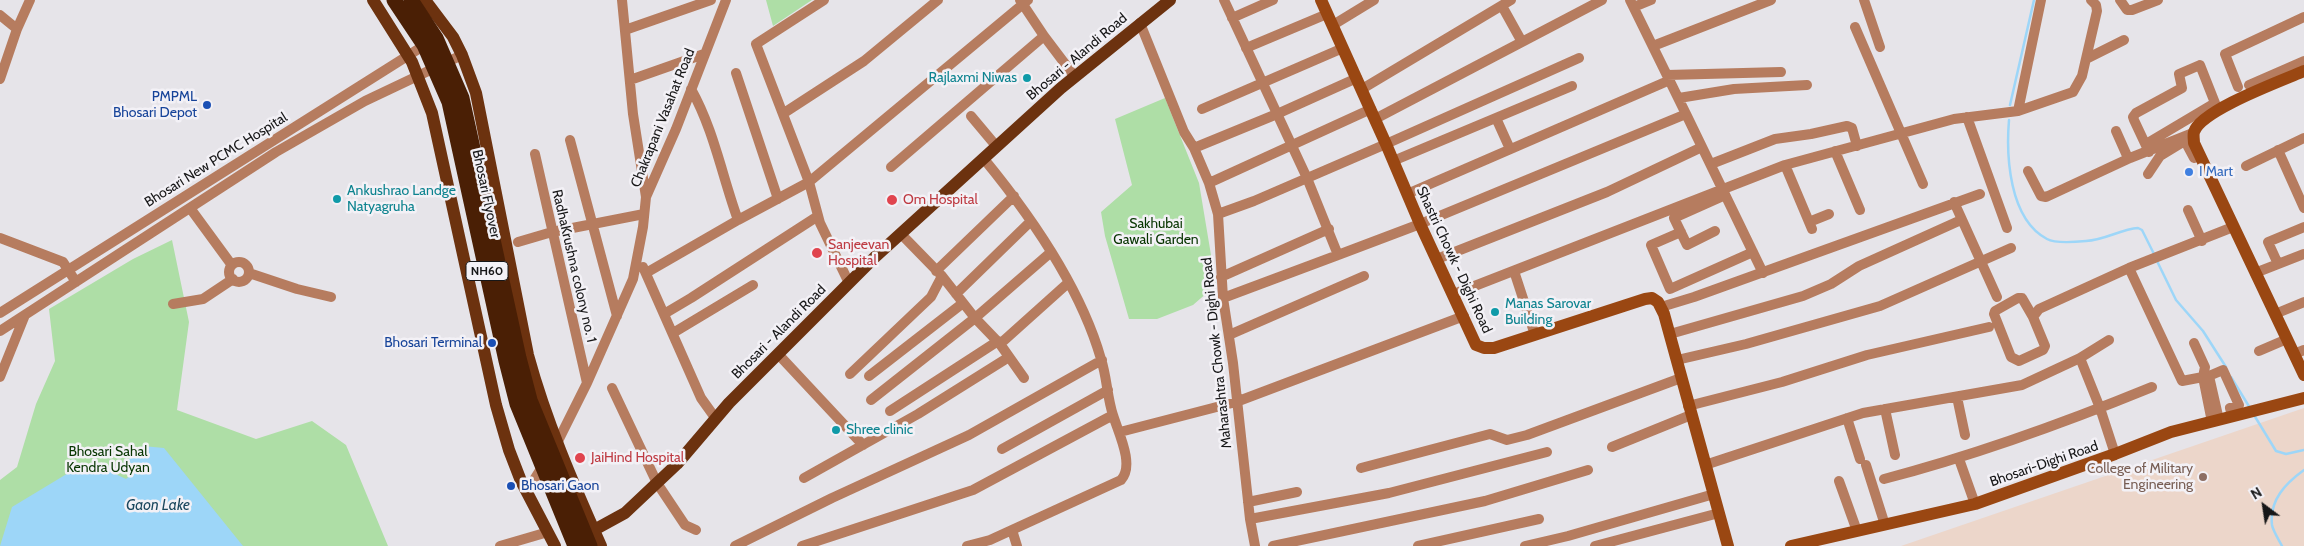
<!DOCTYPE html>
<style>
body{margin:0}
#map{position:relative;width:2304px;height:546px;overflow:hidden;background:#e6e4e9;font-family:Cabin,sans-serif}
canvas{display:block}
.north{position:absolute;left:2239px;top:481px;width:50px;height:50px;-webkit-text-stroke:4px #f3f1f6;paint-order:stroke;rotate:329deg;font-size:14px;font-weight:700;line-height:20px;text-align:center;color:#171718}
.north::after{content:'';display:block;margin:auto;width:18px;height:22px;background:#171718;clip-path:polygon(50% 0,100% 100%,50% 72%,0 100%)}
</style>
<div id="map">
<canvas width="2304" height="546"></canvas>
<div class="north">N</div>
</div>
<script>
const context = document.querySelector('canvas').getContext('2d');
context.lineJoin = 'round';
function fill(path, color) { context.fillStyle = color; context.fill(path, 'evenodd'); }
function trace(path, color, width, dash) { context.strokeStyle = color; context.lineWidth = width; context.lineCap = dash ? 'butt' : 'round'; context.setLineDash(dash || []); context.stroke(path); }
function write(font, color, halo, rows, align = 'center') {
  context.font = font + ' Cabin,sans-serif'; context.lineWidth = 5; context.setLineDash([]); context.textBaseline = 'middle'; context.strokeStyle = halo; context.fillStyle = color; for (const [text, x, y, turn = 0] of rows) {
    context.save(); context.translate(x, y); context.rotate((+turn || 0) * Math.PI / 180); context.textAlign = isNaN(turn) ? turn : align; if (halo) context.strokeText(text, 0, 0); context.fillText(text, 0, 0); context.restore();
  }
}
fill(new Path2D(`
 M2304,408V546H1901Z`), '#ecd6ca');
fill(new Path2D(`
 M766,0H812L773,26Z
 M1165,98L1199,183L1216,285L1193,305L1157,319H1129L1105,236L1101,212L1132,185L1115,119Z
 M172,240L189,322L177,410L256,439L312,421L346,445L388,546H0V480L17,467L36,404L55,361L49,309L133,259Z`), '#aedea6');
fill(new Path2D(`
 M143,446L164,448L243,546H0L12,507L70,472L109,471L126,479L133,473L126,462Z`), '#9dd6f8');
trace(new Path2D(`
 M2010,105L2034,0
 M2009,120C2006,156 2009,219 2047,239C2056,244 2076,242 2086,241C2105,240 2121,229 2138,228L2142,230L2154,254
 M2156,259L2176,300L2203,331L2226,367
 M2231,377L2250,408
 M2254,415L2276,451L2286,454L2304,450
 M2282,546C2279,540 2273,531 2272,525C2269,500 2286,483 2304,470`), '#9dd6f8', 2.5);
trace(new Path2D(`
 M622,0L633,114L646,197
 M824,0L756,44L809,182L820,223L849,283
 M1020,0L1044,36L1075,77
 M1224,0L1307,178L1338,255L1420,224L1686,114L1630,0
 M1864,0L1880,47
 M2120,0L2127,10H2132L2158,0
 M1502,6L1522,42
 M1634,7L1651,0
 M0,15L17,29
 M1232,18L1273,0
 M1140,23L1184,132L1194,148L1209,183L1218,214L1223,298L1233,363L1250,519L1255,546
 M1333,25L1374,0
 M1855,27L1923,184
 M625,30L711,0
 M1653,46L1771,0
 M1246,48L1327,14
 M2086,59L2124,40
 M736,73L778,199
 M1667,75L1781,72
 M0,79L17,29L30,0
 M630,80L704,54
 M2249,85L2304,61
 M2238,87L2225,54L2304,17
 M691,89C714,130 722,176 738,220
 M1362,89L1511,0
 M1679,98L1734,89L1807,85
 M1202,109L1343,48
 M2018,111L2041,0
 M784,113L864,61L938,0
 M1686,114L1763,273
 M971,116L997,147
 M1967,117L2007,228
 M1496,118L1510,149
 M1375,119L1602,0
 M2116,131L2128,158
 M570,140L617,316
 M2146,144L2215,103L2200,65L2179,74L2182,88L2136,113L2133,117L2134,120L2149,152
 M1194,148L1277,114L1357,78
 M2278,150L2304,208
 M1835,151L1860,210
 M535,154L587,383
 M1393,161L1572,86
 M1711,164L1775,139L1811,134L1847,126L1852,128L1857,146
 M1785,165L1812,229
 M2246,166L2304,138
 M891,167L1044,36
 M2028,171L2041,196L2046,197L2130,158L2193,133
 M2148,174L2160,156L2183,142L2186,143L2194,158L2200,156
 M1209,183L1371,109
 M1407,194L1670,80
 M1954,202L1997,297
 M190,208L231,264
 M2188,210L2202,241
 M1218,214L1254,201L1386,144L1579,58
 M1809,222L1829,214
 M1715,231L1687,245L1674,218L1721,197
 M1681,232L1651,245L1670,289L1753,252
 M901,234L942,276L975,318L1000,344L1024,378
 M0,238L63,262L76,282
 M518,242L552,232L644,214
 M1437,259L1607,192L1702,147
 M229 272a10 10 0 1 1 20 0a10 10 0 1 1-20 0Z
 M2278,264L2268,242L2304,227
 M643,267L701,398L716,419
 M2129,268L2182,381L2203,377
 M936,271L1014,196
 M1514,271L1535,335
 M249,273L297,289L331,297
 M646,273L738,220L809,182L1028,0
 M2255,273L2304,254
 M1221,277L1329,229
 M956,294L1031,221
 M1454,294L1785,165L1954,119L2018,111L2073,92L2082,76L2097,11L2096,5L2091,0
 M1223,298L1338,255
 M173,304L203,299L233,279
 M1661,307L1694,297L1980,194
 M0,313L428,43
 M664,314L691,298L818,216
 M2275,314L2304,302
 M2033,317L2022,298H2018L1995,311L1994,314L2011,357L2019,361L2043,350L2045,346L2033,317L2039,309L2129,268L2233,227
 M0,331L276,152L365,101L462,55
 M673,333L753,285
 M1670,334L1803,296L1831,284L1859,266L1961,220
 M1229,335L1364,276
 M2194,343L2205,367L2203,377L2212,422
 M1000,344L1068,283
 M2259,351L2287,339
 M778,354L863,445
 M2294,354L2304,350
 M2080,358L2100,408L2115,454
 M1677,360L1746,344L1880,306L2011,248
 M850,374L931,297L942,276
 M869,376L963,303
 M0,377L25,315
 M612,388L657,483L685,525L696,530
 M1957,397L1965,435
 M871,400L975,318L1050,253
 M1688,406L1782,382L1867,355L1989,327
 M1885,409L1895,455
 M890,411L998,341
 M1847,418L1860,459
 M2219,420L2209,376L2223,370L2239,405L2230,408L2232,416
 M1120,432L1236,402L1464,316
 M555,447L587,383L633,279L643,227L646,197L676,129L726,0
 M1612,447L1691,415
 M1002,449L1108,390
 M1959,459L1975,504
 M1705,465L1863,413L2022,385L2080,358L2109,340
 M1866,465L1885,525
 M1361,468L1490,434L1507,440L1527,435L1681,378
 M804,478L918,414L1009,357
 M1884,479C1976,455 2064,423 2152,387
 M1839,481L1857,531
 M527,491L544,464
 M1248,502L1297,492
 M1250,519L1389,493L1547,452
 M1012,530L1017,546
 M500,546L548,532
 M735,546L832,498L969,435L1102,360
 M802,546L973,490L1113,415
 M967,546L990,540L1121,480C1135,465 1118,432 1113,415C1107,397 1107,377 1101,359C1081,289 1030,215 984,159
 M1273,546L1485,501L1588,470
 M1418,546L1539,519
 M1525,546L1568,536L1714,494
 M1595,546L1719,513`), '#b67c5f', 10);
trace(new Path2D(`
 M1321,0L1386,144L1420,224L1476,345L1484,348H1494L1645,299L1652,298L1658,302L1664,314L1728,546
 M2304,71C2281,81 2201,110 2194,132C2193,135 2194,140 2194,143L2304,375
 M1791,546L1975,504L2115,454L2171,432L2304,398`), '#9a4712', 12);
trace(new Path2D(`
 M373,0L412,62L432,113L496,405L509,450L521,481L555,546
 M425,0L453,37L462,55L476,93L528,355C546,421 573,483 601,546
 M594,530L625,513L677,464L729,403L875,257L1061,88L1170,0`), '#6c320f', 12);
trace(new Path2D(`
 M394,0L424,45L449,102L506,361L517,404L575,546
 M411,0L436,38L462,98L519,358L530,400L590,546`), '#4a1f05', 15);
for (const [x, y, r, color] of [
 [1027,78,5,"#0f9aa8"],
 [207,105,5,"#1a4fb4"],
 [2189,172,5,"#3f7fe0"],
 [337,199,5,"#0f9aa8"],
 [892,200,6,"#e0444e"],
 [817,253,6,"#e0444e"],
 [1495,312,5,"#0f9aa8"],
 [492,343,5,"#1a4fb4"],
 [836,430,5,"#0f9aa8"],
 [580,458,6,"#e0444e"],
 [2203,477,5,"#8d6e63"],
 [511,486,5,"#1a4fb4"]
]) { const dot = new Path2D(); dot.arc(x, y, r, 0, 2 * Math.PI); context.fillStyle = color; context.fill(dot); trace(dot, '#f3f1f6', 2); }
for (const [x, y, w] of [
 [487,271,42]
]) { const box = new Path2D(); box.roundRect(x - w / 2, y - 9.5, w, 19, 4); context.fillStyle = '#f3f1f6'; context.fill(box); trace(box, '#171718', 1); }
write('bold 12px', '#171718', null, [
 ["NH60",487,271]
]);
write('14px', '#171718', '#f3f1f6', [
 ["Bhosari - Alandi Road",1077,57,-40],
 ["Chakrapani Vasahat Road",663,118,-68],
 ["Bhosari New PCMC Hospital",216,160,-32],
 ["Bhosari Flyover",486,194,78],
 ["Shastri Chowk - Dighi Road",1454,260,65],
 ["RadhaKrushna colony no. 1",574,266,77],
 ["Bhosari - Alandi Road",779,332,-45],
 ["Maharashtra Chowk - Dighi Road",1217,353,-96],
 ["Bhosari-Dighi Road",2044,464,-19]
]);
write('14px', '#0d838f', '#f3f1f6', [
 ["Rajlaxmi Niwas",1017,78,"right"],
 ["Ankushrao Landge",347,191],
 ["Natyagruha",347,207],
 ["Manas Sarovar",1505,304],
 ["Building",1505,320],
 ["Shree clinic",846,430]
], 'left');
write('14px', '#164399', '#f3f1f6', [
 ["PMPML",197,97],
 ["Bhosari Depot",197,113],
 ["Bhosari Terminal",482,343],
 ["Bhosari Gaon",521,486,"left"]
], 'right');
write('14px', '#366cbe', '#f3f1f6', [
 ["I Mart",2199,172]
], 'left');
write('14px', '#be3a42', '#f3f1f6', [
 ["Om Hospital",903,200],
 ["Sanjeevan",828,245],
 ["Hospital",828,261],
 ["JaiHind Hospital",591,458]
], 'left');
write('14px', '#073500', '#f3f1f6', [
 ["Sakhubai",1156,224],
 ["Gawali Garden",1156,240],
 ["Bhosari Sahal",108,452],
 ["Kendra Udyan",108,468]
]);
write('14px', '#785e54', '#f3f1f6', [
 ["College of Military",2193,469],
 ["Engineering",2193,485]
], 'right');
write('italic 15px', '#1a475e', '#f3f1f6', [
 ["Gaon Lake",158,506]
]);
</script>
